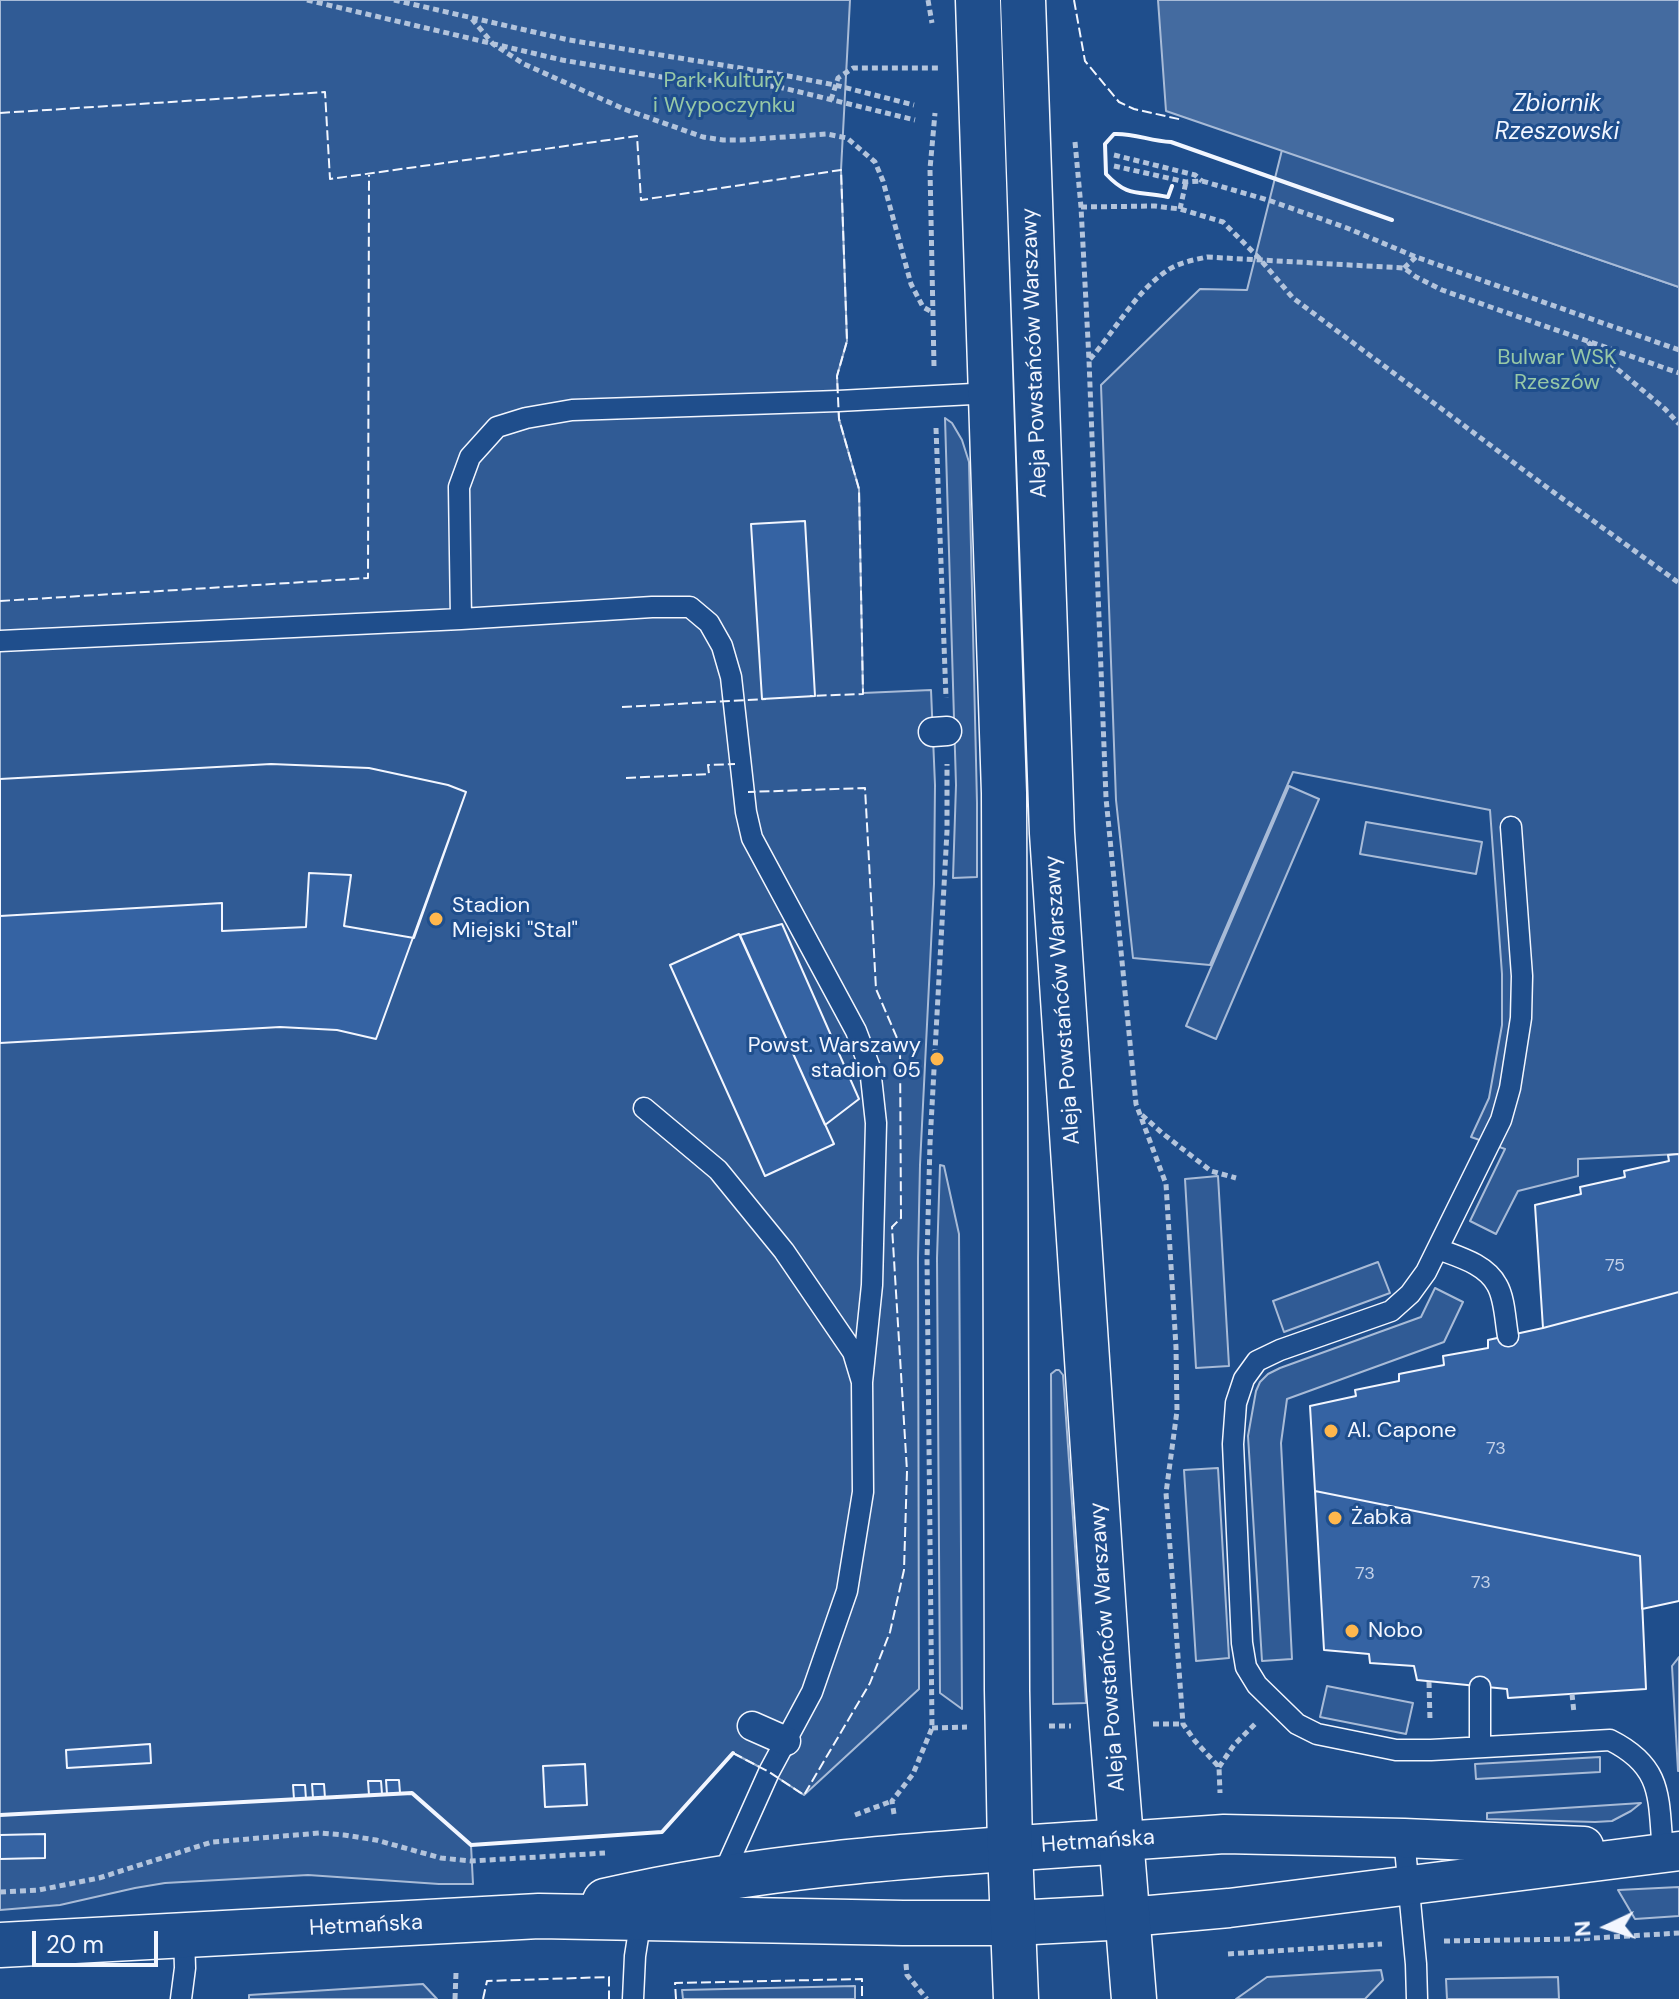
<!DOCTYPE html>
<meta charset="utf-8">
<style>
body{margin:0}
#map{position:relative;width:1679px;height:1999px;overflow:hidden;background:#1f4e8c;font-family:"DM Sans",sans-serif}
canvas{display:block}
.north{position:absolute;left:1567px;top:1887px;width:80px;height:80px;-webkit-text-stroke:6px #1f4e8c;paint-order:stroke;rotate:266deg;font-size:22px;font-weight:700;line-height:32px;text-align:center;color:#f2f6ff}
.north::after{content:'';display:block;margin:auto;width:28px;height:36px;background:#f2f6ff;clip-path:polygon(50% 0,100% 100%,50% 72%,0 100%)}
.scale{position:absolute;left:32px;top:1931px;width:126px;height:36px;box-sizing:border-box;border:4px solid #f2f6ff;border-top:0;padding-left:10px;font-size:24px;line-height:28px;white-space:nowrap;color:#f2f6ff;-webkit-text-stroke:6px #1f4e8c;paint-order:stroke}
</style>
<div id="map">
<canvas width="1679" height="1999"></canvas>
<div class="north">N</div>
<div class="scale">20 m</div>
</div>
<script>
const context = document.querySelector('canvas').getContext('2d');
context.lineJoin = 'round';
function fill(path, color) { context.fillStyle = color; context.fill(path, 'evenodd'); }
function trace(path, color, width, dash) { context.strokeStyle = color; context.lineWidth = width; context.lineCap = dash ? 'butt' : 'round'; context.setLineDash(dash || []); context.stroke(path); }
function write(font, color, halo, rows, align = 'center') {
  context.font = font + ' "DM Sans",sans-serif'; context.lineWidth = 6; context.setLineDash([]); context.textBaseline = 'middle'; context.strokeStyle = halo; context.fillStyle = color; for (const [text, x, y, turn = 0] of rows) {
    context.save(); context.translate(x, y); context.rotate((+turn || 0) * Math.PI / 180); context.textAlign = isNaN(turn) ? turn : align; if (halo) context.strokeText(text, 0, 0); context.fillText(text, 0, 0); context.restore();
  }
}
const built = new Path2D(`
 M0,0H850L841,170L847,341L837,376L839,419L859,489L863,693L931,690L935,785L934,884L920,1165L918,1258L919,1689L804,1795L769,1772L733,1753L662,1832L471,1845L473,1884H439L308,1875L165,1883L135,1888L60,1905L0,1910Z
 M1282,150L1679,287V1154L1578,1159V1176L1518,1191L1496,1234L1470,1221L1505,1149L1471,1137L1489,1098L1502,1025V974L1490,810L1293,772L1210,965L1133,958L1116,800L1101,385L1200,289L1247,290Z
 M945,418L952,423L962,440L969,462L977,803V877L953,878L956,785Z
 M1289,786L1319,799L1216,1039L1186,1026Z
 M1366,822L1482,842L1476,874L1360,854Z
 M940,1165L944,1166L959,1234L962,1709L940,1693L937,1258Z
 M1218,1176L1229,1366L1196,1368L1185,1179Z
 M1378,1262L1390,1293L1284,1332L1273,1301Z
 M1435,1288L1463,1302L1444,1342L1287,1399L1281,1443L1292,1659L1262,1661L1248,1436L1256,1391L1260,1382L1268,1374L1280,1368L1421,1317Z
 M1056,1370H1059L1063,1375L1086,1703L1053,1704L1051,1374Z
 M1218,1468L1229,1658L1196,1661L1184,1470Z
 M1679,1657V1771H1678L1672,1666Z
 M1327,1686L1413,1703L1406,1734L1320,1717Z
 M1600,1757V1772L1476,1779L1475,1764Z
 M1641,1803L1631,1811L1612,1821L1595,1822L1487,1819V1813Z
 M1679,1887V1916L1635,1919L1618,1890Z
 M1381,1970L1383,1980L1365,1999H1236L1267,1977Z
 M1558,1977L1559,1999H1447L1446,1979Z
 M423,1984L437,1999H249V1995Z
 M855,1986V1999H683L682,1990Z`);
fill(built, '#305b95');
trace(built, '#a8bbd7', 2);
const water = new Path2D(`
 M1158,0H1679V287L1166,111Z`);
fill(water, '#446ba0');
trace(water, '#a8bbd7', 2);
const building = new Path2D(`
 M805,521L815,696L762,699L751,524Z
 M271,764L369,768L448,785L466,792L376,1039L337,1030L280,1027L0,1043V779Z
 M271,764L369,768L448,785L466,792L414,938L344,926L351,875L309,873L306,927L222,931V903L0,916V779Z
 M782,924L859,1099L825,1125L740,935Z
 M739,934L834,1144L765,1176L670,965Z
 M1679,1154V1292L1543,1328L1535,1205L1581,1194L1580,1187L1625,1177L1624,1171L1669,1161L1668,1155Z
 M1679,1292V1601L1642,1609L1640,1556L1315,1491L1310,1406L1356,1396L1355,1390L1399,1381V1374L1444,1365L1443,1356L1488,1348V1340L1543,1328Z
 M1315,1491L1640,1556L1646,1689L1508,1698L1507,1689L1417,1680L1414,1666L1370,1663L1369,1654L1324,1650Z
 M150,1744L151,1763L67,1768L66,1750Z
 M585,1764L587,1805L545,1807L543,1766Z
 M386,1780H399L400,1793L387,1794Z
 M368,1781H381L382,1794L369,1795Z
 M312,1784H324L325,1798H313Z
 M293,1785H305L306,1799H294Z
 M45,1834V1858L0,1859V1835Z`);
fill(building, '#3563a3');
trace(building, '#f2f6ff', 2);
const service = new Path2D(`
 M461,619L459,487L470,457L497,427L526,418L572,410L838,401L992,393
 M0,641L461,619L652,607H690L709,623L722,646L731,677L746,812L752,838L856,1031L870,1068L876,1123L872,1285L862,1382
 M1511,827L1522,976L1521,1018L1510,1088L1501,1120L1426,1272L1410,1294L1391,1311L1280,1350L1257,1361L1244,1379L1236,1403L1233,1444L1242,1643L1246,1667L1257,1685L1297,1724L1317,1734L1396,1750H1431L1610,1740C1664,1767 1658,1798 1663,1852
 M644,1108L718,1170L784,1251L853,1352L862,1382L863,1492L847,1591L812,1692L769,1772L721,1879
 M1438,1249C1459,1257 1486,1264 1497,1285C1505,1299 1505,1320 1508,1336
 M1480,1746V1687
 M1404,1838L1416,1964L1417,1999
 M181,1999L185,1968L184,1935
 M633,1999L635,1956L641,1918`);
const pedestrian = new Path2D(`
 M933,732L947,731
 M752,1726L786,1741`);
const minor = new Path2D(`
 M1123,1841L1224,1834L1404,1838L1584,1846
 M1128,1917L1229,1908L1679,1851`);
const tertiary = new Path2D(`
 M605,1901C775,1861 950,1853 1123,1841
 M0,1945L539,1916L903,1923H1014L1128,1917`);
const primary = new Path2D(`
 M978,0L1004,793L1007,1690L1010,1849L1016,1999
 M1023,0L1052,833L1109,1690L1134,1999`);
trace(service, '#f2f6ff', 23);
trace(pedestrian, '#f2f6ff', 31);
trace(minor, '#f2f6ff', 41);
trace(tertiary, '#f2f6ff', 47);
trace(primary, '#f2f6ff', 47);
trace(new Path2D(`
 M307,0L562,60L667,78L738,82L779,87L915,120
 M394,0L569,40L783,75L835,85L914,105
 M928,0L932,23
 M472,19L493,44L524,64L624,109L703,137L723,140H741L827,134L847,138L875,162L883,181L911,284L923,307L932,312
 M831,100L838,78L853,68H939
 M1075,142L1081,207L1089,360L1106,798L1136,1104L1166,1184L1176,1347L1177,1411L1166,1493L1183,1724L1195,1741L1219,1767L1220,1793
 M1114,155L1195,175L1202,181
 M1114,166L1186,182L1202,181L1268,200L1347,228L1416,257L1679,350
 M1081,207L1155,206L1180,209L1223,222L1259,258L1293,298L1545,486L1679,583
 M1180,209L1186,182
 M1404,268L1416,257
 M1588,342L1597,352L1665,409L1679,424
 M1090,359C1115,331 1134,294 1165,272C1177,263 1193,260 1207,257L1404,268L1416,277L1442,290L1679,373
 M934,366L930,169L935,113
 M936,428L946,698
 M1142,1115L1162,1133L1211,1171L1236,1178
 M1429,1682L1430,1721
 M1572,1694L1574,1713
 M1153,1724H1183
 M1049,1726H1071
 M932,1728L967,1727
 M1219,1767L1234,1745L1255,1724
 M894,1814L892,1801L913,1774L932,1728L927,1258L930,1143L947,831V764
 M855,1815L892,1801
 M0,1892L39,1890L99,1878L212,1842L320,1833L344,1835L376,1840L441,1858L471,1861L605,1853
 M1444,1941L1578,1939L1679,1933
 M1228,1954L1382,1944
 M906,1964L907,1975L927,1999
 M455,1999L456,1973`), '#b3c4dc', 5, [6, 4]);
trace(service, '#1f4e8c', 20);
trace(pedestrian, '#1f4e8c', 28);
trace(minor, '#1f4e8c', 38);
trace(tertiary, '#1f4e8c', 44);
trace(primary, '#1f4e8c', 44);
trace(new Path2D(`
 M1074,0L1085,61L1119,102L1134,109L1183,120
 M0,113L325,92L330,179L637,136L641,200L841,170L847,341L837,376L839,419L859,489L863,694L810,696
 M0,601L368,578L369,175
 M622,707L766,699
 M626,778L709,774L708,765L735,764
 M733,1753L769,1772L804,1795L870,1683L890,1632L904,1570L907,1471L892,1227L901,1218L900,1045L876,989L865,788L748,792
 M483,1999L487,1981L609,1977V1999
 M676,1999L675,1983L862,1979V1998`), '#f2f6ff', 2, [10, 4]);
trace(new Path2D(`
 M1172,186L1168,197C1139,190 1129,199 1106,174L1105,144L1114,134C1134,133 1150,141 1171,142L1392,220
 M0,1815L412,1793L471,1845L662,1832L733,1753`), '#f2f6ff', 4);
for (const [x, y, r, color] of [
 [436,919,8,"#ffb74d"],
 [937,1059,8,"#ffb74d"],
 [1331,1431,8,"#ffb74d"],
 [1335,1518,8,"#ffb74d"],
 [1352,1631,8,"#ffb74d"]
]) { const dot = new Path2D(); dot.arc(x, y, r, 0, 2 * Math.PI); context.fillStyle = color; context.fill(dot); trace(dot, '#1f4e8c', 3); }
write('18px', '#c3d1e8', null, [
 ["75",1615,1266],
 ["73",1496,1449],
 ["73",1365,1574],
 ["73",1481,1583]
]);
write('22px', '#97c8a6', '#1f4e8c', [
 ["Park Kultury",724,81],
 ["i Wypoczynku",724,106],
 ["Bulwar WSK",1557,358],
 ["Rzeszów",1557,383]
]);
write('22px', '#f2f6ff', '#1f4e8c', [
 ["Aleja Powstańców Warszawy",1035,353,-92],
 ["Aleja Powstańców Warszawy",1063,1000,-94],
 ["Aleja Powstańców Warszawy",1108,1647,-94],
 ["Hetmańska",1098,1842,-4],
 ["Hetmańska",366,1926,-3]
]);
write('22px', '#f2f6ff', '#1f4e8c', [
 ["Stadion",452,906],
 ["Miejski \"Stal\"",452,931],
 ["Powst. Warszawy",921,1046,"right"],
 ["stadion 05",921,1071,"right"],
 ["Al. Capone",1347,1431],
 ["Żabka",1351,1518],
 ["Nobo",1368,1631]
], 'left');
write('italic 24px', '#f2f6ff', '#1f4e8c', [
 ["Zbiornik",1557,105],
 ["Rzeszowski",1557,133]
]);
</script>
